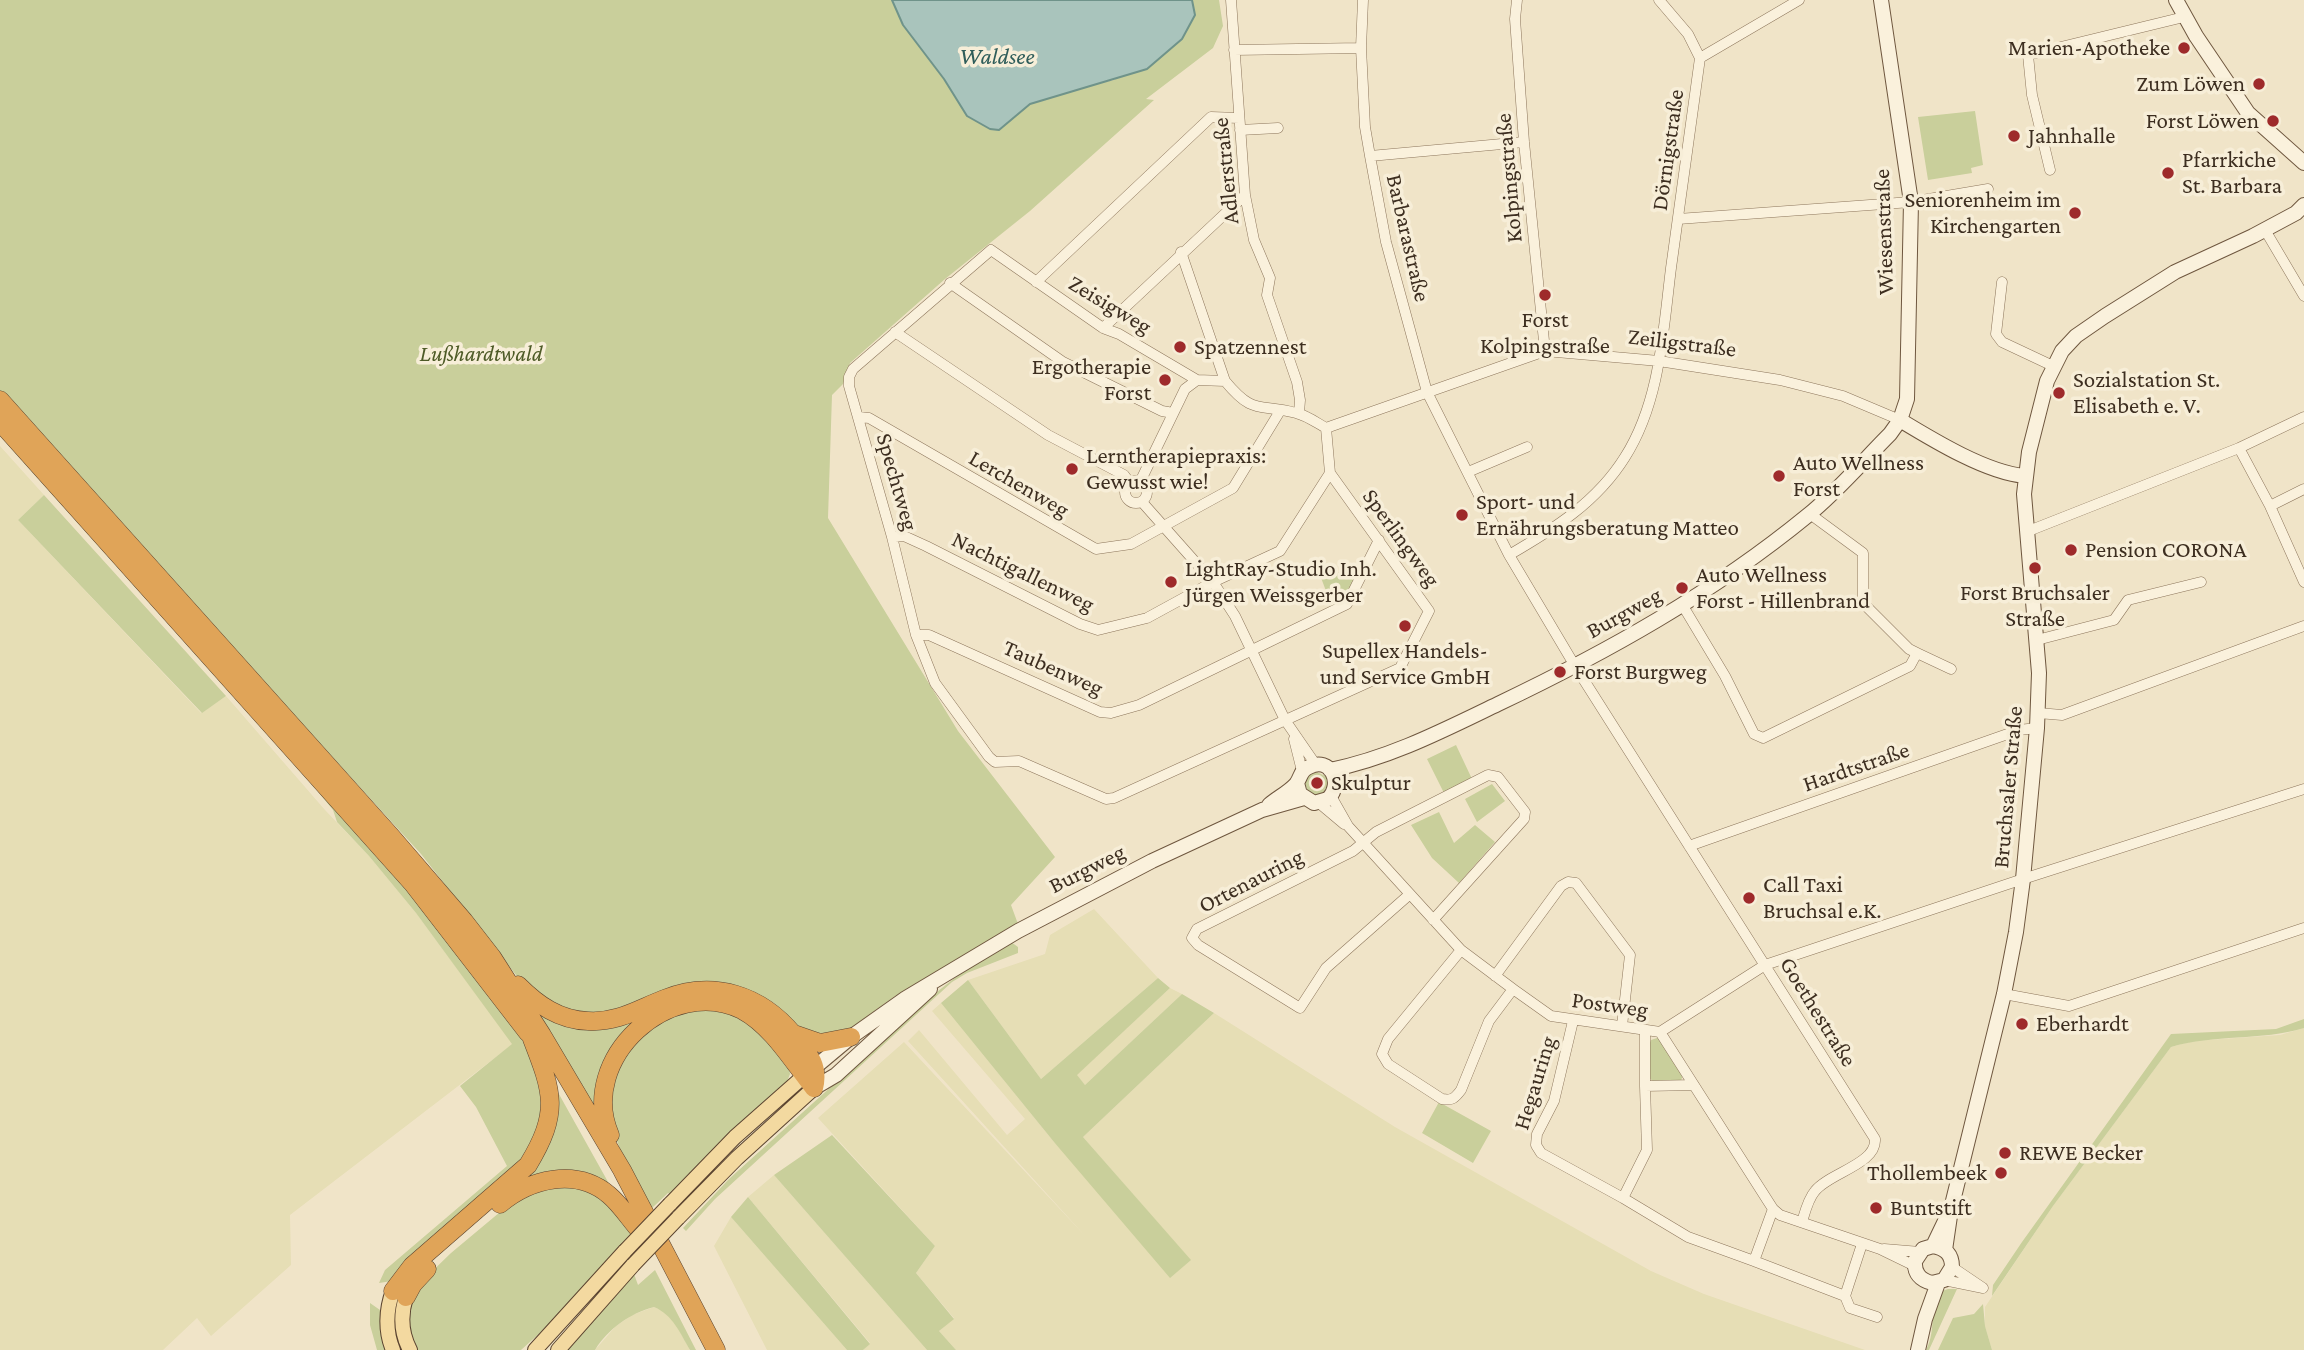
<!DOCTYPE html>
<meta charset="utf-8">
<style>
body{margin:0}
canvas{display:block;background:#f0e4c8}
</style>
<canvas width="2304" height="1350"></canvas>
<script>
const context = document.querySelector('canvas').getContext('2d');
context.lineJoin = 'round';
function fill(path, color) { context.fillStyle = color; context.fill(path, 'evenodd'); }
function trace(path, color, width, dash) { context.strokeStyle = color; context.lineWidth = width; context.lineCap = dash ? 'butt' : 'round'; context.setLineDash(dash || []); context.stroke(path); }
function write(font, color, halo, rows, align = 'center') {
  context.font = font + ' "Crimson Pro",serif'; context.lineWidth = 7; context.setLineDash([]); context.textBaseline = 'middle'; context.strokeStyle = halo; context.fillStyle = color; for (const [text, x, y, turn = 0] of rows) {
    context.save(); context.translate(x, y); context.rotate((+turn || 0) * Math.PI / 180); context.textAlign = isNaN(turn) ? turn : align; if (halo) context.strokeText(text, 0, 0); context.fillText(text, 0, 0); context.restore();
  }
}
fill(new Path2D(`
 M0,446L44,495L18,520L201,713L226,696L325,810L369,856L416,913L513,1044L290,1215L291,1265L211,1336L197,1318L163,1350H0Z
 M1094,909L1158,978L1041,1079L968,980L1045,954L1050,935Z
 M1170,988L1182,994L1085,1085L1076,1075Z
 M941,1003L1054,1142L1190,1260L1083,1137L1214,1013L1395,1127L1651,1271L1704,1294L1865,1350H956L939,1331L954,1318L916,1273L935,1246L818,1118L904,1042L1087,1238L908,1041L919,1030L1007,1135L1025,1119L932,1011Z
 M2304,1028V1350H1992L1985,1326V1307L2053,1206L2171,1047L2193,1041L2280,1035Z
 M774,1175L927,1350H863L870,1343L748,1197Z
 M731,1217L847,1350H767L714,1246Z
 M654,1307L663,1311L675,1322L690,1350H595L615,1327L632,1315Z`), '#e6deb5');
fill(new Path2D(`
 M0,0H892L903,25L944,79L967,116L999,130L1029,104L1084,86L1114,80L1195,15L1192,0H1219L1223,26L1213,48L1146,99L1154,100L1030,211L945,279L850,363L843,384L832,395L828,518L958,731L1055,857L1011,905L1018,924L927,981L895,996L843,1034H805L774,1003L731,984L714,983L638,1006L594,1016L558,1008L527,989L421,854L63,463L0,391Z
 M1975,111L1983,165L1971,168L1972,173L1928,180L1918,117Z
 M0,431L394,871L494,998L533,1055L546,1099L532,1152L392,1281L379,1283L385,1270L507,1166L476,1107L460,1086L512,1044L416,913L369,856L337,822L333,810L315,788L0,436Z
 M44,495L226,696L202,713L18,520Z
 M1325,566L1356,581L1344,602L1332,607L1320,575Z
 M1456,745L1472,779L1444,793L1427,759Z
 M1317,772L1327,777L1328,784L1323,793L1315,795L1308,791L1305,784L1307,776Z
 M1492,784L1505,801L1477,822L1465,799Z
 M1439,812L1454,843L1475,825L1495,842L1459,883L1432,858L1411,825Z
 M1011,942L1018,947V953L967,973L952,982L715,1199L686,1231L683,1228L729,1179L928,999L966,969Z
 M1158,978L1170,988L1077,1075L1085,1085L1182,994L1214,1013L1083,1137L1191,1260L1170,1278L1054,1142L941,1003L968,980L1041,1079Z
 M705,996C741,996 767,1015 789,1041C796,1048 802,1055 804,1064C785,1053 774,1021 748,1007C705,984 639,1007 613,1048C602,1066 599,1084 598,1104L595,1107L532,1008C564,1029 601,1035 638,1019C661,1009 680,998 705,996Z
 M700,1007L734,1012L763,1034L789,1068L790,1074L785,1087L673,1196L668,1193L651,1209L621,1152L610,1121L616,1062L653,1023Z
 M2304,1019V1028C2261,1041 2214,1034 2171,1047L2053,1206L1992,1296L1993,1285L2022,1242L2171,1034L2276,1029Z
 M1657,1038L1662,1040L1683,1074L1681,1081L1654,1082L1648,1077L1649,1045L1651,1040Z
 M555,1087L612,1189L604,1184L517,1187Z
 M1439,1102L1491,1131L1473,1163L1422,1133Z
 M832,1135L935,1246L916,1273L954,1319L939,1331L956,1350H927L774,1175Z
 M570,1184L606,1198L632,1235L561,1314L521,1350H415L405,1320L419,1284L451,1253L524,1192Z
 M748,1197L870,1344L863,1350H847L731,1217Z
 M655,1270L696,1350H690C680,1333 673,1315 654,1307C630,1313 608,1329 595,1350H566L634,1274L638,1285Z
 M1948,1289H1957L1929,1350H1926C1932,1339 1932,1328 1933,1315C1934,1308 1937,1300 1939,1292Z
 M370,1303L380,1310L388,1350H377L370,1325Z
 M1983,1304L1985,1326L1992,1350H1938L1953,1318L1974,1314Z`), '#c9cf9b');
const water = new Path2D(`
 M892,0H1192L1195,15L1182,39L1147,69L1030,104L999,130L990,129L967,116L944,79L903,25Z`);
fill(water, '#a9c4bc');
trace(water, '#6f938a', 2);
const street = new Path2D(`
 M1231,0L1245,195L1254,240L1270,278L1267,295L1297,382L1300,400L1299,413
 M1363,0L1361,48L1365,127L1370,156L1386,242L1427,392L1509,555L1575,666L1875,1139C1877,1164 1829,1173 1815,1191C1808,1199 1805,1212 1802,1222
 M1517,0L1515,19L1524,142L1545,351
 M1659,0L1688,34L1700,58
 M1234,50L1361,48
 M1700,58L1799,0
 M1240,130L1278,128
 M1370,156L1524,142
 M2050,170L2032,95L2028,55L2184,17
 M1678,219L1911,202L1988,189
 M2265,230L2304,296
 M991,250L1103,328L1119,334L1197,380L1225,381C1254,416 1258,403 1296,413C1306,415 1317,423 1326,428L1330,473L1429,611L1400,668L1114,798L1106,799L1019,761L995,762L989,757L935,683L916,635L892,537L849,386V377L853,369Z
 M1181,252L1225,381
 M1036,282L1211,117L1239,118
 M2002,282L1996,334L2002,342L2053,366
 M950,283L1063,362L1162,411L1173,413
 M1103,328L1245,195
 M895,332L1048,435L1124,475L1130,483
 M859,417L869,418L1096,549L1131,544L1233,488L1280,411
 M1326,428L1545,351L1659,361L1780,380L1843,396L1900,420
 M2239,448L2270,506L2304,582
 M1468,472L1527,447
 M1125 492a11 11 0 1 1 22 0a11 11 0 1 1-22 0Z
 M1140,482L1185,389L1197,380
 M1142,502L1213,582L1235,616L1285,720L1316,765
 M2270,506L2304,489
 M2026,532L2239,448L2304,417
 M892,537L904,536L926,546L1080,624L1098,630L1147,618L1213,582L1280,551L1330,473
 M1509,555C1554,529 1597,502 1625,457C1660,402 1663,332 1671,268C1681,198 1691,128 1700,58
 M1683,606L1725,676L1754,734L1763,738L1910,666L1917,653L1909,649L1863,603V553L1810,514
 M916,635H929L1100,712L1111,713L1139,705L1347,604L1379,540
 M2037,640L2114,620L2128,600L2201,582
 M1917,653L1951,669
 M2038,713L2062,715L2304,626
 M1294,739L1302,771
 M1331,796L1348,826L1461,950L1513,989L1551,1016L1660,1032L1773,1209L1780,1215L1880,1249L1915,1266
 M1319,803L1344,824
 M1689,846L2019,730L2037,728
 M1410,894L1326,968L1300,1008L1198,945L1192,938L1197,929L1353,851L1376,832L1488,775L1498,777L1525,812L1524,819L1433,920
 M1461,950L1388,1039L1382,1054L1388,1064L1442,1099C1452,1101 1455,1098 1461,1090L1489,1021L1513,989
 M1495,976L1561,886L1568,882L1576,883L1630,955L1622,1026
 M2004,994L2069,1006L2304,928
 M1573,1021L1554,1101L1537,1134L1536,1145L1541,1153L1623,1198L1647,1150L1645,1086L1694,1085
 M1645,1030V1086
 M1660,1032L1765,965L2023,879L2304,789
 M1623,1198L1688,1237L1754,1261
 M1773,1209L1754,1261L1845,1296L1862,1244
 M1884,1249L1920,1252
 M1952,1267L1983,1288
 M1944,1280L1983,1288
 M1845,1296L1850,1308L1877,1317`);
const secondary = new Path2D(`
 M2176,0L2196,36L2248,113L2304,163
 M1900,420C1933,440 1987,473 2025,476
 M1330,770C1390,758 1444,730 1498,704C1607,652 1713,593 1807,516C1837,492 1863,461 1890,434L1900,420L1907,399L1911,202L1881,0
 M1269,805C1277,798 1289,792 1296,784C1301,778 1300,770 1309,767C1330,756 1344,783 1328,799L1314,803L1300,794L1297,783
 M808,1073L851,1037L906,998L1018,931L1152,861L1262,810L1304,798
 M814,1088L836,1075L930,989
 M1933,1246C1945,1248 1952,1254 1952,1267L1944,1280L1932,1283C1920,1280 1914,1273 1915,1261L1923,1249L1933,1246L1945,1221
 M1945,1250L1951,1209L2004,994L2016,932L2023,879L2037,728L2039,673L2024,494L2029,452L2047,381L2062,351L2076,336L2105,316L2175,272L2253,236L2296,213L2304,205
 M1918,1350L1925,1319L1938,1283`);
const primary = new Path2D(`
 M670,1204L735,1137L804,1076
 M678,1218L737,1158L814,1088
 M406,1297C400,1316 401,1333 410,1350
 M393,1350C385,1332 386,1309 393,1291
 M535,1350L625,1251
 M558,1350L633,1265`);
const highway = new Path2D(`
 M0,400L390,835L464,921L492,957L542,1035L622,1170L716,1350
 M0,422L413,884L528,1033
 M518,985C538,1005 559,1020 588,1021C617,1023 638,1009 664,999C714,979 761,995 794,1035C807,1052 820,1065 814,1088
 M794,1034L820,1043L851,1037
 M610,1135C577,1059 670,974 742,1010C772,1026 793,1062 814,1088
 M500,1204C530,1179 576,1167 609,1195C621,1205 630,1220 641,1232
 M393,1291L412,1266L528,1165C560,1112 553,1093 532,1039
 M406,1297L413,1284L427,1269`);
trace(street, '#8d765c', 11);
trace(secondary, '#6f573f', 16);
trace(primary, '#5b4430', 16);
trace(highway, '#5b4430', 19);
trace(street, '#faf1dc', 10);
trace(secondary, '#faf1dc', 14);
trace(primary, '#f3d9a0', 14);
trace(highway, '#e0a458', 18);
const primaryBridge = new Path2D(`
 M625,1251L670,1204
 M633,1265L678,1218`);
trace(primaryBridge, '#5b4430', 16, []);
trace(primaryBridge, '#f3d9a0', 14);
for (const [x, y, r, color] of [
 [2184,48,7,"#9e2a2b"],
 [2259,84,7,"#9e2a2b"],
 [2273,121,7,"#9e2a2b"],
 [2014,136,7,"#9e2a2b"],
 [2168,173,7,"#9e2a2b"],
 [2075,213,7,"#9e2a2b"],
 [1545,295,7,"#9e2a2b"],
 [1180,347,7,"#9e2a2b"],
 [1165,380,7,"#9e2a2b"],
 [2059,393,7,"#9e2a2b"],
 [1072,469,7,"#9e2a2b"],
 [1779,476,7,"#9e2a2b"],
 [1462,515,7,"#9e2a2b"],
 [2071,550,7,"#9e2a2b"],
 [2035,568,7,"#9e2a2b"],
 [1171,582,7,"#9e2a2b"],
 [1682,588,7,"#9e2a2b"],
 [1405,626,7,"#9e2a2b"],
 [1560,672,7,"#9e2a2b"],
 [1317,783,7,"#9e2a2b"],
 [1749,898,7,"#9e2a2b"],
 [2022,1024,7,"#9e2a2b"],
 [2005,1153,7,"#9e2a2b"],
 [2001,1173,7,"#9e2a2b"],
 [1876,1208,7,"#9e2a2b"]
]) { const dot = new Path2D(); dot.arc(x, y, r, 0, 2 * Math.PI); context.fillStyle = color; context.fill(dot); trace(dot, '#f7eed8', 2.5); }
write('23px', '#3d2e20', '#f7eed8', [
 ["Marien-Apotheke",2170,48,"right"],
 ["Zum Löwen",2245,84,"right"],
 ["Forst Löwen",2259,121,"right"],
 ["Jahnhalle",2028,136],
 ["Pfarrkiche",2182,160],
 ["St. Barbara",2182,186],
 ["Seniorenheim im",2061,200,"right"],
 ["Kirchengarten",2061,226,"right"],
 ["Forst",1545,320,"center"],
 ["Kolpingstraße",1545,346,"center"],
 ["Spatzennest",1194,347],
 ["Ergotherapie",1151,367,"right"],
 ["Forst",1151,393,"right"],
 ["Sozialstation St.",2073,380],
 ["Elisabeth e. V.",2073,406],
 ["Lerntherapiepraxis:",1086,456],
 ["Gewusst wie!",1086,482],
 ["Auto Wellness",1793,463],
 ["Forst",1793,489],
 ["Sport- und",1476,502],
 ["Ernährungsberatung Matteo",1476,528],
 ["Pension CORONA",2085,550],
 ["LightRay-Studio Inh.",1185,569],
 ["Jürgen Weissgerber",1185,595],
 ["Auto Wellness",1696,575],
 ["Forst - Hillenbrand",1696,601],
 ["Forst Bruchsaler",2035,593,"center"],
 ["Straße",2035,619,"center"],
 ["Supellex Handels-",1405,651,"center"],
 ["und Service GmbH",1405,677,"center"],
 ["Forst Burgweg",1574,672],
 ["Skulptur",1331,783],
 ["Call Taxi",1763,885],
 ["Bruchsal e.K.",1763,911],
 ["Eberhardt",2036,1024],
 ["REWE Becker",2019,1153],
 ["Thollembeek",1987,1173,"right"],
 ["Buntstift",1890,1208]
], 'left');
write('23px', '#3d2e20', '#f7eed8', [
 ["Dörnigstraße",1668,150,-82],
 ["Adlerstraße",1226,171,-96],
 ["Kolpingstraße",1509,178,-95],
 ["Wiesenstraße",1884,232,-92],
 ["Barbarastraße",1408,238,77],
 ["Zeisigweg",1110,305,31],
 ["Zeiligstraße",1682,343,7],
 ["Spechtweg",897,482,74],
 ["Lerchenweg",1019,484,30],
 ["Sperlingweg",1401,538,54],
 ["Nachtigallenweg",1023,572,26],
 ["Burgweg",1624,613,-29],
 ["Taubenweg",1053,668,24],
 ["Hardtstraße",1856,767,-19],
 ["Bruchsaler Straße",2008,787,-85],
 ["Burgweg",1087,869,-27],
 ["Ortenauring",1251,881,-27],
 ["Postweg",1610,1005,8],
 ["Goethestraße",1818,1012,58],
 ["Hegauring",1535,1083,-73]
]);
write('italic 23px', '#4d5a26', '#f7eed8', [
 ["Lußhardtwald",481,354]
]);
write('italic 24px', '#2f5d5a', '#f7eed8', [
 ["Waldsee",997,57]
]);
</script>
